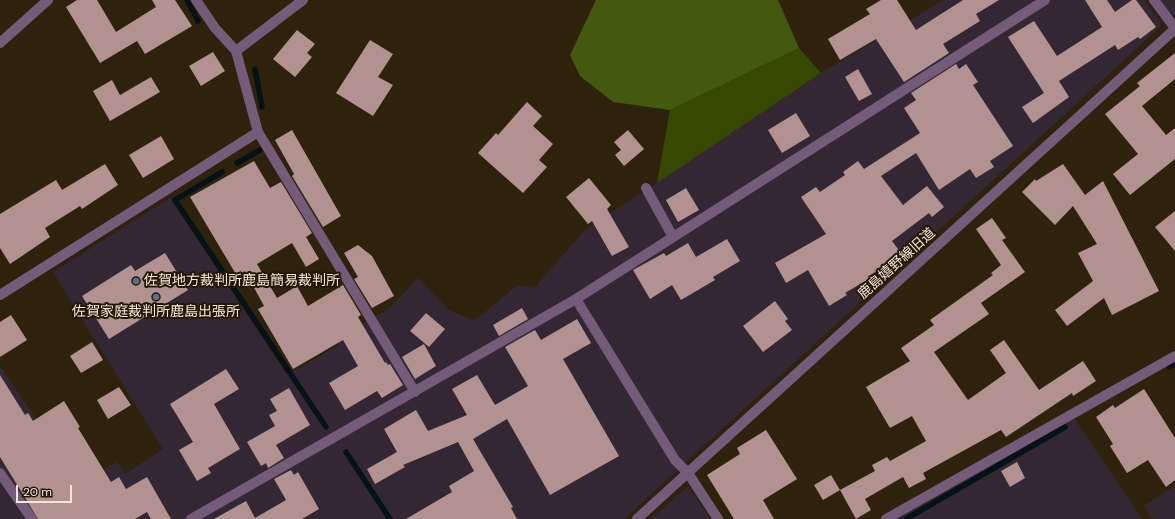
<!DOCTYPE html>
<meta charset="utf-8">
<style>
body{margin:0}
#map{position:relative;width:1175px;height:519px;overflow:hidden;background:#2f220d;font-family:"DM Sans",sans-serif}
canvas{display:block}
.scale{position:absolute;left:16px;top:485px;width:56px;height:18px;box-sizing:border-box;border:2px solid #f1e8db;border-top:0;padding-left:5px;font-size:12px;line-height:14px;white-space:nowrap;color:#f1e8db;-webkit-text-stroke:3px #251805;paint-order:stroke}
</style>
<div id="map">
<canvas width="1175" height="519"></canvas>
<div class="scale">20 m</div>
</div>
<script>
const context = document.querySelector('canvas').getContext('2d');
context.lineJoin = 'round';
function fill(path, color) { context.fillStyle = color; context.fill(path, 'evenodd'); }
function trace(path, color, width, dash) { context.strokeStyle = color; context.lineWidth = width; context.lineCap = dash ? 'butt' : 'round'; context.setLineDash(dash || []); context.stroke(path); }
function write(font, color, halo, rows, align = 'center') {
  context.font = font + ' "DM Sans","Noto Sans JP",sans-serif'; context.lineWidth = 4; context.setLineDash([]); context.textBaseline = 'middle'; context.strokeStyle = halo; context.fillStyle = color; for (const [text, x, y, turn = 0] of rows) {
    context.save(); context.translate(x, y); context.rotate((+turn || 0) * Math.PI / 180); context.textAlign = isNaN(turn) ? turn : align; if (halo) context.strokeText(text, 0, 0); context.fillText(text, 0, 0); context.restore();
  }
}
fill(new Path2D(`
 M944,0H1144L1162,25L624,519H0V366L80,483L117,462L125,474L163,449L53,272L170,198L287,375L339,345L336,339L390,308L418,278L449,310L474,321L518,285L534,288L584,231L821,73Z
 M1160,0H1175V14L1172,17Z
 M1074,418L1142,519H897Z
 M688,486L710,519H651Z
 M1175,486V519H1153L1144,506Z`), '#342734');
fill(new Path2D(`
 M799,48L821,73L657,183L670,110Z`), '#354900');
fill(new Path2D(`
 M596,0H778L799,48L670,110L613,102L580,76L570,55Z`), '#43590e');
trace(new Path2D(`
 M187,0L198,21
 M255,69L262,107
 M237,163L260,150
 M222,172L175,200L326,427
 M1169,367L1175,364
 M346,452L390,519
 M906,519L1065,427`), '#031217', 5.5);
fill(new Path2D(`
 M77,0H97L116,32L156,7L152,0H175L192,26L145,54L137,41L100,63L66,7Z
 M881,0H897L916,30L963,0H999L976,14L980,21L943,44L949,53L904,82L876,39L840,60L828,39L870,14L866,9Z
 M1085,0H1107L1115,12L1132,0H1136L1156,27L1140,39L1138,37L1118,50L1115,45L1059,81L1069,97L1033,123L1022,107L1044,93L1008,37L1034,21L1057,56L1102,27Z
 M297,30L315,44L307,53L312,57L295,77L273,59Z
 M370,40L393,54L378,77L393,85L373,116L336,93Z
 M213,52L225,71L201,86L189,66Z
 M1175,53V79L1142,106L1166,135L1175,128V159L1130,195L1113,174L1138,154L1105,114L1140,86L1137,83Z
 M956,64L959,69L966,64L978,82L973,85L1013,146L990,161L994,167L976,178L970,169L939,190L916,153L881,176L903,205L927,186L944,207L932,217L929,213L892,241L901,253L871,275L872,277L845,293L847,295L829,306L808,270L786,283L775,263L826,234L801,197L816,187L820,192L845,175L843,172L858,161L864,169L920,133L904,108L916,100L911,93Z
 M858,69L872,94L859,101L845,77Z
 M151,77L160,92L110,121L93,91L112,80L120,95Z
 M527,102L542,116L533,126L553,144L539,160L547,167L523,193L478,153L496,133L498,135Z
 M796,113L810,136L782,153L768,130Z
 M292,130L341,216L323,227L292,176L294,174L275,140Z
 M628,130L644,149L624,166L615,155L621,150L614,142Z
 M161,136L174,159L143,178L129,155Z
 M254,161L270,188L281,182L312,233L306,237L319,259L306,267L292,243L257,264L277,298L297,286L308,306L343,285L361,315L358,317L385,363L386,362L388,365L390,364L403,385L382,398L377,391L345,410L329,383L358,366L343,340L293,369L258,309L264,306L245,271L237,276L190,197Z
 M105,164L118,185L82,209L80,206L45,228L50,237L10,264L0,248V214L56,180L62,190Z
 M1063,164L1085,195L1103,181L1159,291L1112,315L1104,298L1067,326L1055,310L1093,281L1078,253L1097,244L1073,206L1055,225L1022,192L1035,179L1036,181Z
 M589,178L611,205L607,209L629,247L612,256L592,221L588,224L566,197Z
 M686,188L699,210L678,222L666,200Z
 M1175,211V251L1155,227Z
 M992,218L1006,238L1002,240L1025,272L981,303L989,314L934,352L968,400L1006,373L990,350L1004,340L1039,390L1083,361L1096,381L1073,396L1072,393L1006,437L1001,430L923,473L926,479L909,488L903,477L877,492L865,499L871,510L856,519L840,490L875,471L872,465L887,457L890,461L926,441L912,416L890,428L866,387L910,361L901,348L934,325L930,320L993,275L991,273L1001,265L976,229Z
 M727,239L740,261L713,277L715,280L681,300L672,285L650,299L633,270L664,253L666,256L688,243L696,257Z
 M358,245L372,256L394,296L372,308L354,279L358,277L344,253Z
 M165,253L188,290L109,339L82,296L131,265L135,271Z
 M775,301L788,319L785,321L792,330L763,352L743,326Z
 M522,308L528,319L499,336L493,325Z
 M426,313L445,329L429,347L410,331Z
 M11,315L27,340L0,357V322Z
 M577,319L591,343L563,359L619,456L550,495L507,419L473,439L513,507L511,508L517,519H406L452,492L449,486L474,471L458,442L403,465L405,467L375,484L367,469L397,452L384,429L416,410L428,431L467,415L452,389L477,375L495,405L528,386L505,347L535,330L541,340Z
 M92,342L103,360L81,373L70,356Z
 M424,344L436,366L415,379L402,357Z
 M226,369L239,389L214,404L240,449L208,468L211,473L197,481L179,450L193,442L170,404Z
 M0,375L25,415L28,413L33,421L64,401L80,427L78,428L111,482L119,477L126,489L147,477L171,519H151L147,512L135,519H38L0,457Z
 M119,387L131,405L108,419L97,400Z
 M289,388L310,425L276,445L284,458L268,468L266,463L261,466L247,442L275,426L269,415L277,411L270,399Z
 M1144,389L1175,438V480L1166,487L1148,460L1127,473L1110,446L1113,444L1096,417L1113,405L1115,408Z
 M766,430L797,479L763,500L774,519H734L707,475L740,454L737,448Z
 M1017,462L1025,478L1010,487L1001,471Z
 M291,470L294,475L298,472L319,509L302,519H214L246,501L255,518L286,500L274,479Z
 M831,475L840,490L823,500L814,485Z`), '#b29290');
trace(new Path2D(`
 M196,0L215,28L236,51L258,132L415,392
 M1154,0L1175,28
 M0,43L48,0
 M236,51L303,0
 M646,188L673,237
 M0,295L258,132
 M576,299L675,460L688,473L718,519
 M0,473L32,519
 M191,519L576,299L1045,0
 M637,519L1175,29
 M886,519L1175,356`), '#755b7a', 10);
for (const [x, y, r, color] of [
 [136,281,4,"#5c6f8a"],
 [156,297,4,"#5c6f8a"]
]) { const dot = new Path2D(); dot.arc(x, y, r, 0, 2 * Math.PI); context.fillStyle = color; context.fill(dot); trace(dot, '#251805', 1.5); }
write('14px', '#f1e8db', '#251805', [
 ["鹿島嬉野線旧道",897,264,-42]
]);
write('14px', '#f1e8db', '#251805', [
 ["佐賀地方裁判所鹿島簡易裁判所",144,281],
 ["佐賀家庭裁判所鹿島出張所",156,312,"center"]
], 'left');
</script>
